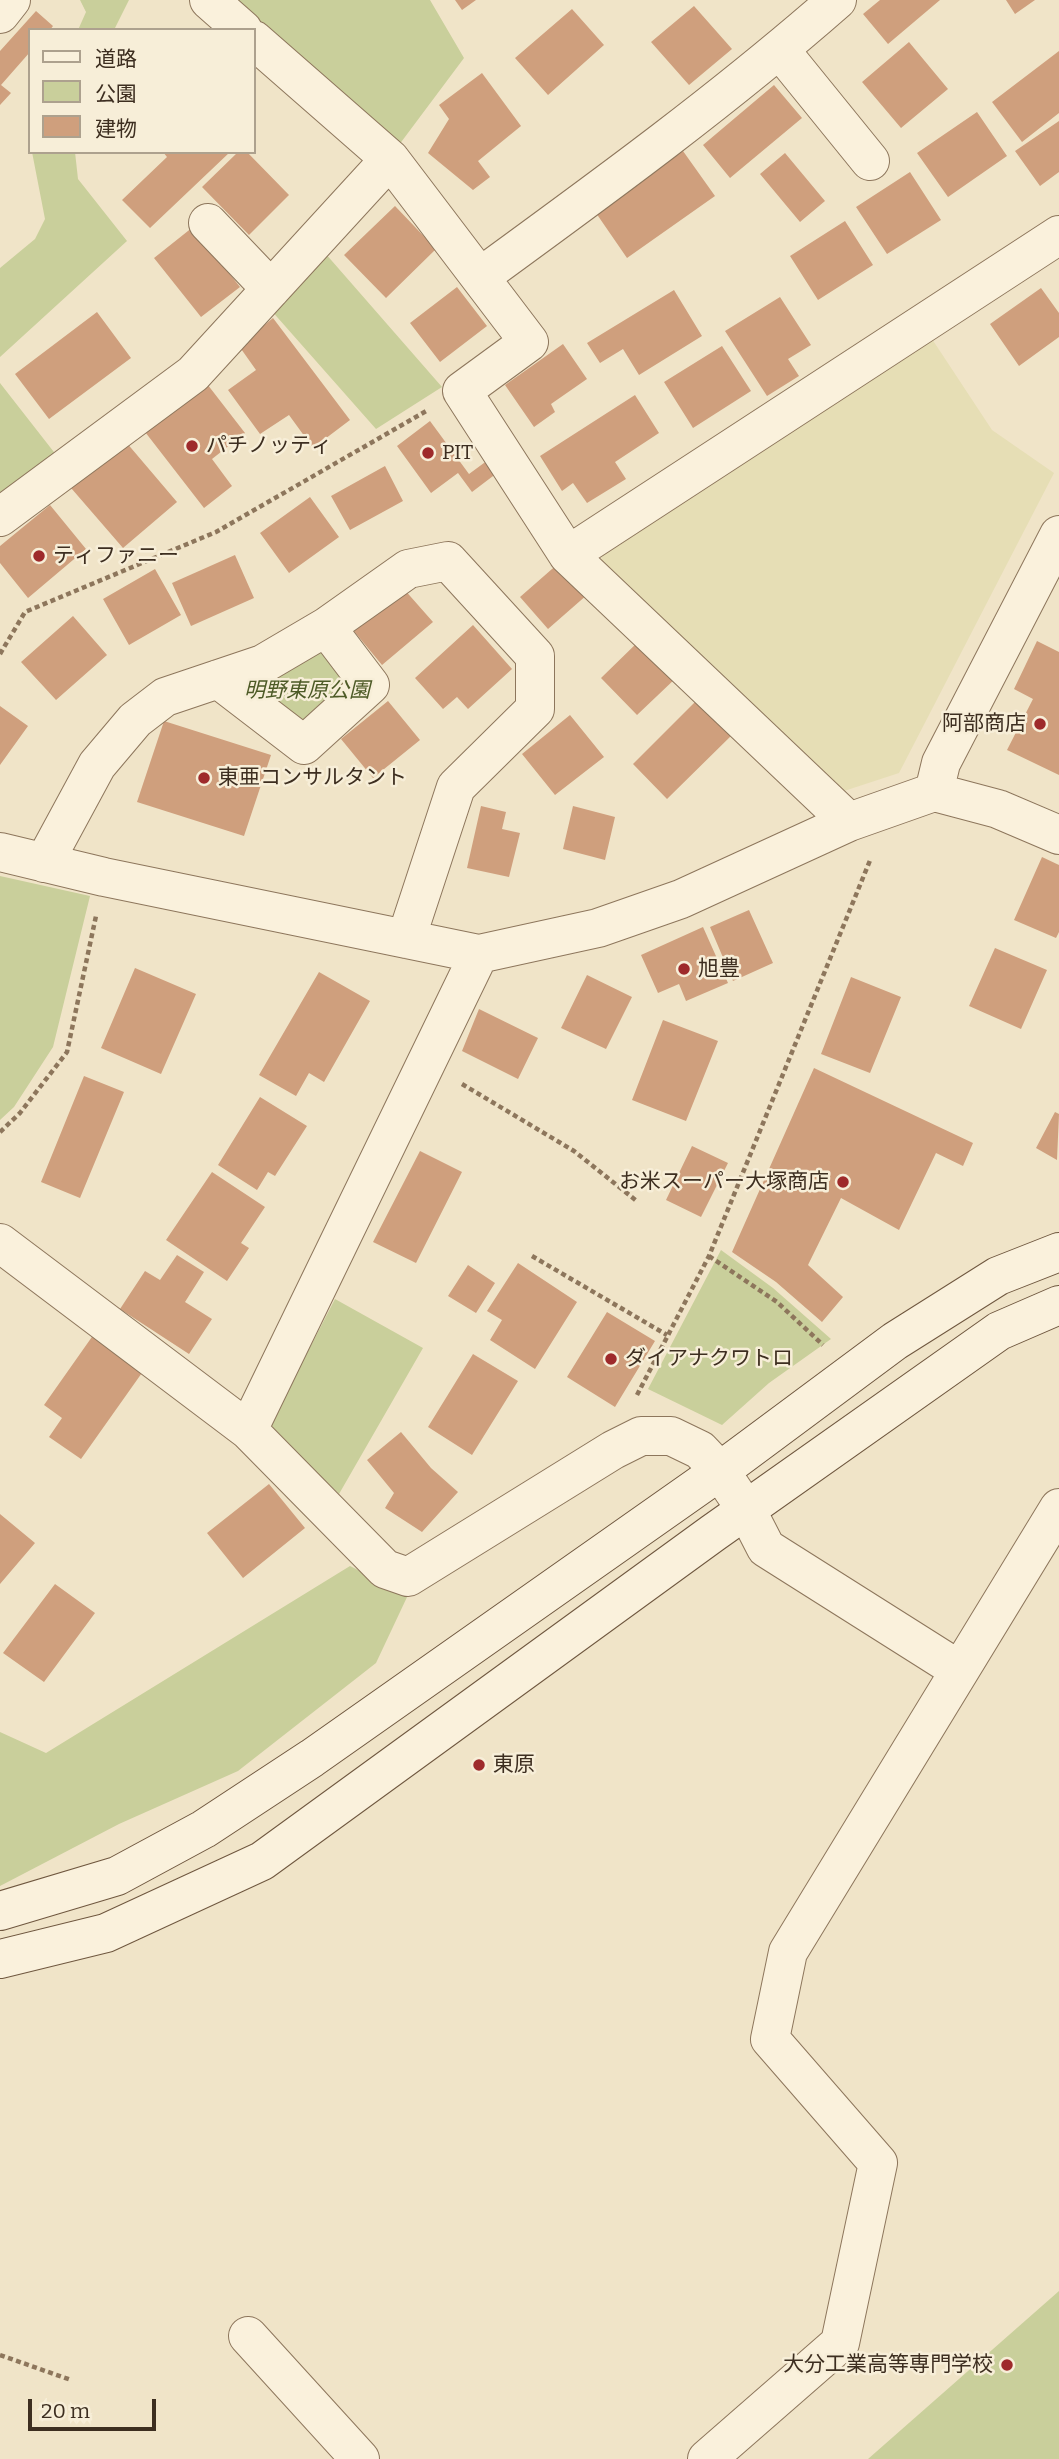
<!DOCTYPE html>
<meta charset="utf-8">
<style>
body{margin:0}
#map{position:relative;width:1059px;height:2459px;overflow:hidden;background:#f0e4c8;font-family:Bitter,"Noto Sans JP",serif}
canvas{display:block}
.legend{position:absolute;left:28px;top:28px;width:228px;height:126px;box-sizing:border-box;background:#f7eed8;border:2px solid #ada18e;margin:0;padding:9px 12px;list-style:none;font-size:21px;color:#3d2e20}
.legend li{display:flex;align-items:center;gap:14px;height:35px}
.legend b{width:35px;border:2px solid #ada18e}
.scale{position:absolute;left:28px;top:2399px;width:128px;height:32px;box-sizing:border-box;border:4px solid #3d2e20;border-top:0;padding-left:9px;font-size:21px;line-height:24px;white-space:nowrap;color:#3d2e20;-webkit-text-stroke:5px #f7eed8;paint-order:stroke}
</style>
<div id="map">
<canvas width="1059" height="2459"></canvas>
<ul class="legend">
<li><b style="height:9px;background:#faf1dc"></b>道路</li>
<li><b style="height:19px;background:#c9cf9b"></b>公園</li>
<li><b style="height:19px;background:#cf9f7d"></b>建物</li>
</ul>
<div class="scale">20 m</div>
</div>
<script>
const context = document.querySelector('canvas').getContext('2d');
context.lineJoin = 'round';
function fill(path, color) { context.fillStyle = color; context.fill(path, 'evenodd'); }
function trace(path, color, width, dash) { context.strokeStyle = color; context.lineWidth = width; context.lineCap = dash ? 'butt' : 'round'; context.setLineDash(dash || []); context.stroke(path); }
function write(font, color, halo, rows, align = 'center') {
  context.font = font + ' Bitter,"Noto Sans JP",serif'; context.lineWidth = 5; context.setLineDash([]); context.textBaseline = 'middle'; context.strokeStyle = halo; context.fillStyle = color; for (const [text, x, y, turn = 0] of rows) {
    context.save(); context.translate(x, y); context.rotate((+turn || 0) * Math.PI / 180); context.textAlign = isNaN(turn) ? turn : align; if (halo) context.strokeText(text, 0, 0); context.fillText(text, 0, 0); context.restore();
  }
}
fill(new Path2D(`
 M932,339L992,430L1054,473L899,773L841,792L601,566L602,546Z`), '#e6deb5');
fill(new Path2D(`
 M80,0H129L114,30H78L86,12Z
 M223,0H430L464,58L393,153Z
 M32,152H75L78,179L127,241L0,357V268L35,239L45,219Z
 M325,253L442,387L376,429L270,309Z
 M0,383L57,456L0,499Z
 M328,636L366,685L304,739L237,688Z
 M0,876L90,896L53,1047L14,1107L0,1120Z
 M721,1250L773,1288L831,1339L769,1383L722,1425L648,1389Z
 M335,1299L423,1348L339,1494L275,1433L271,1423Z
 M350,1566L408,1595L376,1663L238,1771L119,1824L0,1886V1732L46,1753Z
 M1059,2291V2459H868Z`), '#c9cf9b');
fill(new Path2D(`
 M455,0H476L462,10Z
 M880,0H940L888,44L863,14Z
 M1006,0H1035L1015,14Z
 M694,6L732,49L689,85L651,42Z
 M572,9L604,45L548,95L515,58Z
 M36,11L53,26L50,30H30V52L1,85L11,93L0,105V51Z
 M909,42L948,89L901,128L862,82Z
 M1059,51V113L1022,142L992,102Z
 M482,73L521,126L478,161L490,177L473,190L428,153L449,119L439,105Z
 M774,85L802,118L730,178L703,145Z
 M977,112L1007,156L948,197L917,153Z
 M1059,121V172L1040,186L1015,151Z
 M683,151L715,196L627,258L596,213Z
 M163,152H230L150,228L122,200L167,157Z
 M238,152H247L289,195L249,235L202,187Z
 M785,153L825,201L800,222L760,174Z
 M910,172L941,220L887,254L856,207Z
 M395,206L436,249L386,298L344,255Z
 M845,221L873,265L818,300L790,256Z
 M193,227L240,287L201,317L154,258Z
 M457,287L487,326L440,362L410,323Z
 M1041,288L1059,313V337L1019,366L990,324Z
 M674,290L702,336L639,375L623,349L600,363L587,343Z
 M780,297L811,345L788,359L799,376L767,396L725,331Z
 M97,312L131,358L49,419L15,374Z
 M273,318L350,420L313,448L289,415L260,434L228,390L256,370L239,346Z
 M563,344L587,379L551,404L555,412L534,427L505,385Z
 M722,346L751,391L693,428L664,382Z
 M204,380L245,433L212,459L232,486L204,508L142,428Z
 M635,395L659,433L615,462L626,479L587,503L573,483L562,491L540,456Z
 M430,421L469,474L488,460L497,473L472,492L458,473L431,493L397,446Z
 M120,435L177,502L123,548L65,481Z
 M385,466L403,501L350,530L331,496Z
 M310,497L339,537L289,573L260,533Z
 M50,505L86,549L28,598L0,563V546Z
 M235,555L254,598L191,626L172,583Z
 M560,562L588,594L548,629L520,597Z
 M155,569L181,615L129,645L103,599Z
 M403,588L433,622L382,665L353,630Z
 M73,616L107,655L56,700L21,662Z
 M473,625L512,669L468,709L457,697L443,709L415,678Z
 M641,639L677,677L637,715L601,678Z
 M1037,641L1059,652V775L1007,750L1033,699L1014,689Z
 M699,698L734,733L667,799L633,764Z
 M388,701L420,740L373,778L341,739Z
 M0,706L28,726L0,765Z
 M570,715L604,757L555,795L522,754Z
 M164,721L271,755L244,836L137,802Z
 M481,806L506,812L502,829L520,833L509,877L467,868Z
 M573,806L615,817L605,860L563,849Z
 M1042,857L1059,865V932L1056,938L1014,920Z
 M749,910L773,963L733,981L710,927Z
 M703,927L728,983L686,1001L679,984L658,993L641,955Z
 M995,948L1047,970L1021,1029L969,1006Z
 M135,968L196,994L161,1074L101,1048Z
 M319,972L370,1001L324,1082L309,1073L296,1096L259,1075Z
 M587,975L632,997L606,1049L561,1028Z
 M851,977L901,997L870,1073L821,1054Z
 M479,1009L538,1038L518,1079L462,1051Z
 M663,1020L718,1041L686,1121L632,1100Z
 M814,1068L973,1143L963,1166L936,1153L899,1230L841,1198L808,1265L843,1297L822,1322L776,1282L732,1252Z
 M84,1076L124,1092L80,1198L41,1182Z
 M260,1097L307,1126L275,1176L268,1172L257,1190L218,1165Z
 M1055,1112L1059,1114L1057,1160L1036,1148Z
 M692,1146L728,1163L701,1217L666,1200Z
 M420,1151L462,1172L416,1263L373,1242Z
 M212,1172L265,1207L241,1243L249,1248L227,1281L166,1240Z
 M177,1255L204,1272L185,1302L212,1319L189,1354L120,1309L145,1271L160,1280Z
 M518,1263L577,1302L535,1369L490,1340L502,1320L487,1311Z
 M468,1265L495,1283L476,1313L448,1296Z
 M607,1312L655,1341L615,1407L567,1377Z
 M94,1334L144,1370L81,1459L49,1437L62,1418L44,1405Z
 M473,1354L518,1381L472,1455L428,1427Z
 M401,1432L431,1468L458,1492L422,1532L385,1508L394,1493L367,1460Z
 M269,1484L305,1528L243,1578L207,1533Z
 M0,1514L35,1543L0,1584Z
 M55,1584L95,1613L44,1682L3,1653Z`), '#cf9f7d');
const street = new Path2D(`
 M209,0L243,30
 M0,14L11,0
 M254,40L390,159L529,342L462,391L568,555L849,822
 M780,50L870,161
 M208,223L271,289
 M480,277C602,188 723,100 837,0
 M0,517L193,374L390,159
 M568,555L1059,235
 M218,679L304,745L370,685L326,627
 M934,792L941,763L1059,535
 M0,852L104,877L479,954L598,928L681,899L849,822L934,792L998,809L1059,835
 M44,863L97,765L135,720L165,697L263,664L326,627L408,569L448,561L535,656V709L456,787L406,939
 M479,954L248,1430L385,1569L408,1577L613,1450L641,1436H671L700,1450L720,1471L747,1511L766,1548L959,1670
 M0,1243L248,1430
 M248,2336L360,2459
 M707,2459L840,2343L878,2163L770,2039L788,1952L1059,1508`);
const secondary = new Path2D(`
 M0,1911L117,1876L204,1829L312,1758L720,1471L895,1341L998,1276L1059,1252
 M0,1959L106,1933L262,1861L713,1533L999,1331L1059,1305`);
trace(street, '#8d765c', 40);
trace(secondary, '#6f573f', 40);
trace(new Path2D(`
 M0,654L25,612L216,532L428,410
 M462,1084L574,1151L638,1202
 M0,1132L20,1113L67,1052L96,916
 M532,1256L667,1335
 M709,1256L777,1302L823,1345
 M637,1395L709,1256L871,858
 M0,2355L71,2380`), '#8d765c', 4.5, [5, 3.5]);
trace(street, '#faf1dc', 38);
trace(secondary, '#faf1dc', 38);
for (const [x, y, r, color] of [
 [192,446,7,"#9e2a2b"],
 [428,453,7,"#9e2a2b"],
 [39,556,7,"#9e2a2b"],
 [1040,724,7,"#9e2a2b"],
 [204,778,7,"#9e2a2b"],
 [684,969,7,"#9e2a2b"],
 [843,1182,7,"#9e2a2b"],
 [611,1359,7,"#9e2a2b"],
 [479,1765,7,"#9e2a2b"],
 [1007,2365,7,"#9e2a2b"]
]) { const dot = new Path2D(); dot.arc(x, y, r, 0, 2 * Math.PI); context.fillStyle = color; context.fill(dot); trace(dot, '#f7eed8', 2.5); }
write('21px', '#3d2e20', '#f7eed8', [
 ["パチノッティ",206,446],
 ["PIT",442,453],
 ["ティファニー",53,556],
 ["阿部商店",1026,724,"right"],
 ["東亜コンサルタント",218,778],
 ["旭豊",698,969],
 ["お米スーパー大塚商店",829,1182,"right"],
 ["ダイアナクワトロ",625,1359],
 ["東原",493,1765],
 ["大分工業高等専門学校",993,2365,"right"]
], 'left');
write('italic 21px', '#4d5a26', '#f7eed8', [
 ["明野東原公園",307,691]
]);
</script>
